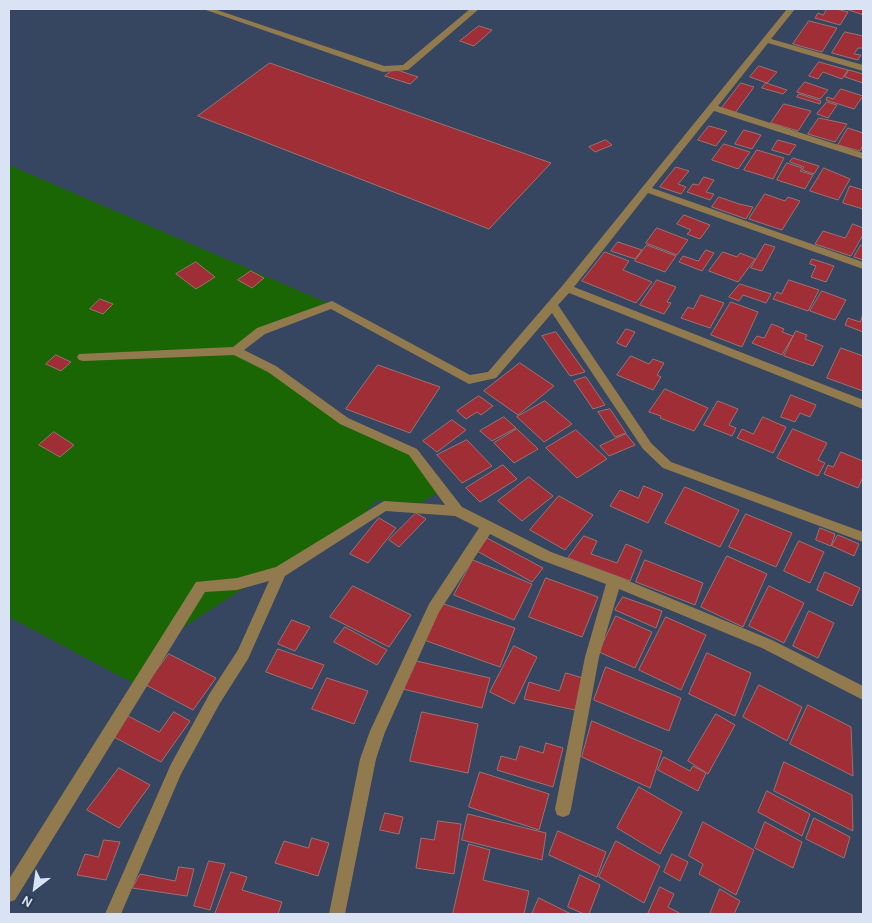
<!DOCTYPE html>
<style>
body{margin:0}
#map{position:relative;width:872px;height:923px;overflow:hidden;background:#364661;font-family:Karla,sans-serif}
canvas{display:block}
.frame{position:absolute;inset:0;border:10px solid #d9e3f3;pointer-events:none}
.north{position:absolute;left:10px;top:863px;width:50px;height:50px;-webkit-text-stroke:4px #2c3c56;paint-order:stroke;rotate:210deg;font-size:14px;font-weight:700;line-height:20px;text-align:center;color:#d9e3f3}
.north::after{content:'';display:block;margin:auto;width:18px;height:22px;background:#d9e3f3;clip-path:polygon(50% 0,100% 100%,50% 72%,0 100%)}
</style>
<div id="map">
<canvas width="872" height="923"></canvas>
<div class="frame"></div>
<div class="north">N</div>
</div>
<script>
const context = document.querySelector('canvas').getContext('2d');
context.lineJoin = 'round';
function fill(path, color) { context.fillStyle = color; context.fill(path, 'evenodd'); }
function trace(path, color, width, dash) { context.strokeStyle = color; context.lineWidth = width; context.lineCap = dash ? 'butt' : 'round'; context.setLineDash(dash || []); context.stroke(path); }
fill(new Path2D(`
 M9,165L332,305L281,324L236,351L344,421L413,452L442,490L421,503L377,501L343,533L269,572L173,634L138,686L9,617Z`), '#1a6604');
const building = new Path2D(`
 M827,9H836L848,12L840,25L815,18L818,13L823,15Z
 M846,9H863V12L862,14Z
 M809,21L837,28L822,52L793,44Z
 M479,26L492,30L474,46L460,41Z
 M845,32L863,36V48H858L854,54L861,55L858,60L832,53Z
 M819,62L848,70L842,79L823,72L818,79L809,76Z
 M270,63L551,163L489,229L198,116Z
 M759,66L777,72L767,83L750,77Z
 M394,69L418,77L410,84L385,76Z
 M849,70L863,74V83L845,77Z
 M805,82L828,90L820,99L797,92Z
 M741,83L754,87L735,113L721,109Z
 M766,83L787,90L783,94L762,88Z
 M841,89L863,96L854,109L826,100L827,97L833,99Z
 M799,94L821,101L820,104L797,97Z
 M827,102L837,105L828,118L817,114Z
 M784,104L811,111L798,131L771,123Z
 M819,118L847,124L835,142L808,134Z
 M709,126L727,131L716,146L698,140Z
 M848,128L863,133V145L860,151L838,145Z
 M744,130L761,135L752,149L735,144Z
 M606,140L612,145L595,152L589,147Z
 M778,140L796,145L789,155L772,150Z
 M724,144L750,152L738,169L712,160Z
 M757,150L784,158L773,179L744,170Z
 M793,158L819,166L814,174L802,170L804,167L790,162Z
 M787,163L802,168L800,171L813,175L805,189L777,180Z
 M676,167L689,171L678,184L686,187L681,194L660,187Z
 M824,168L850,179L838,200L810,191Z
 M704,177L714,180L706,192L714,194L710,200L687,192L693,184L698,185Z
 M850,186L863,190V209L843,203Z
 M765,194L785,201L788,197L800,201L782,230L749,219Z
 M719,197L739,204L753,207L746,219L712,207Z
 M684,215L710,225L700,239L687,234L691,230L677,224Z
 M853,224L863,228V235L851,256L815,244L823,231L845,238Z
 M657,228L688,240L677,255L646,243Z
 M618,242L642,250L635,259L611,251Z
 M765,244L775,247L762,271L751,268Z
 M647,245L676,256L665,272L635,261Z
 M861,245L863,246V260L854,257Z
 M706,250L714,253L702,271L679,262L683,256L698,261Z
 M605,252L629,261L623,270L652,282L636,303L582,281Z
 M723,252L737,257L740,253L755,259L738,282L709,271Z
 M812,259L834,266L826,282L811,277L816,266L810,264Z
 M196,262L215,277L196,289L176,274Z
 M251,271L264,278L252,288L238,280Z
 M657,280L676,287L667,302L671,303L664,314L640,305Z
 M789,280L819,290L808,311L773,299L777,292L781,294Z
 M740,284L771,294L766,303L743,295L739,301L729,297Z
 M822,291L846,300L835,320L810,311Z
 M701,295L724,303L710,328L681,318L688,307L693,309Z
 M100,299L113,304L103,314L90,309Z
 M731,302L758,312L742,347L711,335Z
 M863,314V332L845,325L848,318L860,322Z
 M772,324L784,329L782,332L793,336L782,355L752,343L757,336L764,338Z
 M626,329L635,332L626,347L617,343Z
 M796,331L807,335L805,339L823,346L813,366L784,356Z
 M556,332L585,372L570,376L542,336Z
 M841,348L863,356V391L827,378Z
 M56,355L71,362L61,371L46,364Z
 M631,356L649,364L653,359L664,363L657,375L661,377L653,390L617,375Z
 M520,363L554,386L518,415L484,391Z
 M378,365L440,387L410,433L346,409Z
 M586,377L605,405L593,409L574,381Z
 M665,389L708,408L694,431L660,418L661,416L649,412Z
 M791,395L816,405L810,417L800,413L795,422L781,417Z
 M479,396L493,406L481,415L477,412L466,419L457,411Z
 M545,401L572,424L544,442L517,417Z
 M718,401L738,409L729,425L736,428L732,436L704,425Z
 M610,409L626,433L615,437L598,412Z
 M504,417L516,428L492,441L480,431Z
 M763,417L786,427L773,453L737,438L742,429L753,434Z
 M452,420L466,430L437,452L423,441Z
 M517,429L538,449L514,463L494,443Z
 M793,429L827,443L818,460L825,463L818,476L777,458Z
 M576,430L607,459L577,478L546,448Z
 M54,432L74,445L60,457L39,445Z
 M626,434L635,445L609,456L600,446Z
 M467,440L492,466L462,483L437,455Z
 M841,452L863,461V477L858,488L824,474L828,465L833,467Z
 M503,465L517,479L480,502L466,488Z
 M529,477L553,496L522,521L498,501Z
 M644,486L663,494L648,523L610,506L620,490L638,498Z
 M685,487L739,510L720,547L665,523Z
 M559,496L593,515L565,550L530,530Z
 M416,513L426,519L399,547L389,540Z
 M746,514L792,533L776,567L729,547Z
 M379,518L396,528L368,563L350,554Z
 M820,528L835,534L831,546L816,540Z
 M838,535L859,544L854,556L832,546Z
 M584,536L597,541L591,554L617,563L626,544L642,551L630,581L568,558Z
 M487,538L543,568L532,582L477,551Z
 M799,541L824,552L810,583L784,571Z
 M727,556L767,574L743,627L701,607Z
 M473,560L532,584L514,620L454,595Z
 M645,560L703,583L695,605L636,582Z
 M825,572L860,588L852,606L817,590Z
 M546,578L598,597L582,637L529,617Z
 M353,586L411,615L389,647L330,617Z
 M769,586L804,603L784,643L749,626Z
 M623,597L662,611L656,628L615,610Z
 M441,603L515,628L500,667L424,640Z
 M809,611L834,623L818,658L793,646Z
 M616,616L652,632L635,668L599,652Z
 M666,617L706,635L681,690L639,670Z
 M292,620L310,627L295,651L278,644Z
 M345,627L387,650L377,665L334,642Z
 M514,646L537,657L514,704L490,692Z
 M278,649L324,665L312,689L266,672Z
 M707,653L751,673L735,716L689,694Z
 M169,654L216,678L193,710L146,685Z
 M412,660L490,678L482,708L403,689Z
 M606,667L681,698L669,731L594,700Z
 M566,673L586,679L575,710L524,699L529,682L559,691Z
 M327,678L368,691L354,724L312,709Z
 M759,685L802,707L787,741L743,717Z
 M808,705L851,727L853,776L790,744Z
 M174,712L190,721L161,762L112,736L128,716L159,732Z
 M422,712L478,724L468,773L410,761Z
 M716,714L735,725L708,774L688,761Z
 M592,721L662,751L650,788L582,757Z
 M546,743L563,748L553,787L497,770L501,756L516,760L520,746L543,753Z
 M664,757L690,771L693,766L706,773L698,791L658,770Z
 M784,762L852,795L853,831L774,791Z
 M119,768L150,785L119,828L87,810Z
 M480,772L549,794L539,830L469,807Z
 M639,787L682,812L660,854L617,828Z
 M767,791L810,814L802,836L758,812Z
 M385,813L403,817L399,834L380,830Z
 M468,814L546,833L542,860L462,840Z
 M814,818L850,837L844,858L806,839Z
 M438,821L461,824L454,874L416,868L421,838L434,840Z
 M703,822L754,850L736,895L699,874L703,864L689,856Z
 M765,822L802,842L793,868L755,848Z
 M558,831L606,852L597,877L549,855Z
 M312,838L329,843L318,876L275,863L284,841L308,848Z
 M104,840L120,842L106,880L77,875L85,854L98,857Z
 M616,841L660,866L644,903L599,877Z
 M469,844L490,850L483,880L529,891L524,914H453Z
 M672,854L688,862L680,881L664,872Z
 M209,861L225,864L210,910L194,906Z
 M179,867L194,869L187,896L132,888L140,874L175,881Z
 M231,872L247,877L242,890L282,902L278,914H215Z
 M580,875L600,885L589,914H584L568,907Z
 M660,887L674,894L668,907L681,914H648Z
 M720,889L740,901L734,914H710Z
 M539,898L571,914H532Z`);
fill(building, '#9f2e37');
trace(building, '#9a7271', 1);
fill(new Path2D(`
 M203,9H214L384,66L403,65L470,9H479L408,70L383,72Z
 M787,9H795L771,39L863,65V71L768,43L718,106L863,153V159L714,111L652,188L863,262V269L648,193L574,287L863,400V409L569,293L558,305L651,443L671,462L863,532V542L663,468L643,449L552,313L496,378L469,384L331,309L265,334L244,350L276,366L348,418L417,449L462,507L551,552L619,577L772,640L863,686V700L762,648L619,589L599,657L571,809L569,815L563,817L557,815L555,809L585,657L606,584L541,560L490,534L439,612L385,732L376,759L345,914H329L360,759L370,731L429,604L479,528L455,516L386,511L285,576L248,659L220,703L181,774L121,914H105L171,764L210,693L238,650L269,581L237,590L205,592L15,900L9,902V879L196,582L237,578L276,567L384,501L445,505L409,455L340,424L268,372L234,355L83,361L79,360L77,357L79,354L233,347L257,328L332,301L470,375L488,372L563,285Z`), '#927a4f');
</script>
